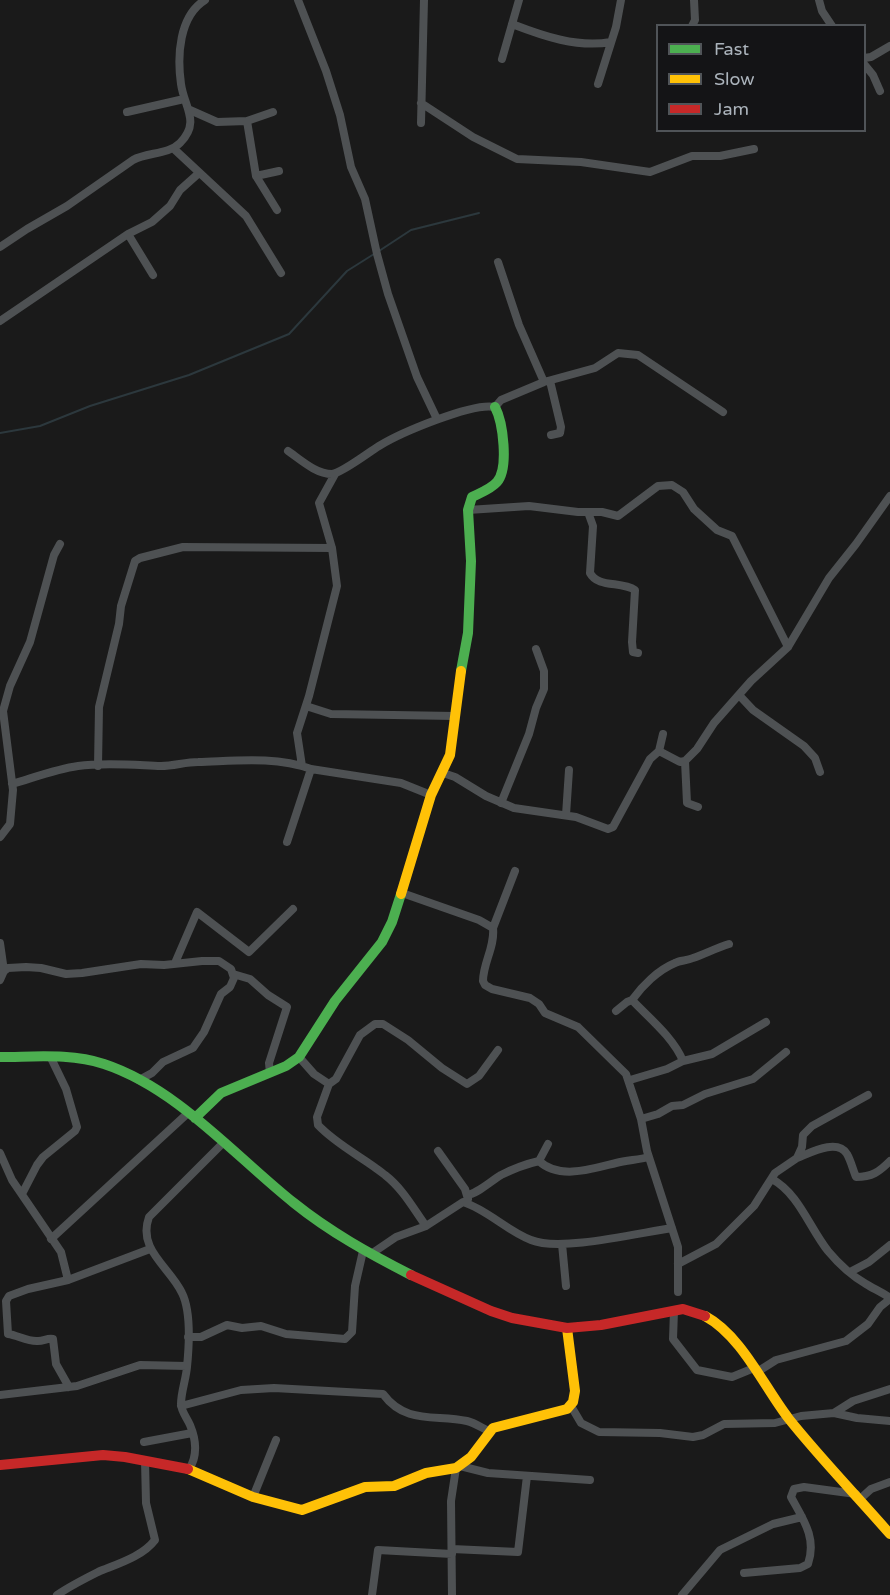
<!DOCTYPE html>
<style>
body{margin:0}
#map{position:relative;width:890px;height:1595px;overflow:hidden;background:#1a1a1a;font-family:"Varela Round",sans-serif}
canvas{display:block}
.legend{position:absolute;left:656px;top:24px;width:210px;height:108px;box-sizing:border-box;background:#141416;border:2px solid #505458;margin:0;padding:8px 10px;list-style:none;font-size:18px;color:#abb3bb}
.legend li{display:flex;align-items:center;gap:12px;height:30px}
.legend b{width:30px;border:2px solid #505458}
</style>
<div id="map">
<canvas width="890" height="1595"></canvas>
<ul class="legend">
<li><b style="height:8px;background:#4caf50"></b>Fast</li>
<li><b style="height:8px;background:#ffc107"></b>Slow</li>
<li><b style="height:8px;background:#c62828"></b>Jam</li>
</ul>
</div>
<script>
const context = document.querySelector('canvas').getContext('2d');
context.lineJoin = 'round';
function trace(path, color, width, dash) { context.strokeStyle = color; context.lineWidth = width; context.lineCap = dash ? 'butt' : 'round'; context.setLineDash(dash || []); context.stroke(path); }
trace(new Path2D(`
 M379,251L411,230L479,213
 M0,433L40,426L90,406L189,375L289,334L347,271L374,254`), '#2c383d', 2);
trace(new Path2D(`
 M298,0L326,71L340,115L351,167L365,199L377,254L388,294L417,377L436,417L438,418
 M819,0L822,11L832,26
 M512,24C543,36 577,48 611,42
 M692,26L695,20L694,0
 M864,58L871,57L890,46
 M502,59L519,0
 M864,64L873,75L880,91
 M598,84L616,27L621,0
 M421,103L473,137L517,159L581,162L650,172L692,156H720L754,149
 M190,110L217,122L247,121L273,112
 M127,112L184,99
 M247,121L256,176L277,210
 M421,123L424,0
 M173,148L246,216L281,273
 M256,176L279,171
 M128,234L152,222L170,206L180,190L199,173
 M0,247L27,229L67,206L133,160C147,152 168,155 180,143C201,122 184,107 181,84C177,56 179,16 205,0
 M498,262L519,325L544,382
 M0,321L128,234L153,275
 M550,381L561,427L560,433L551,435
 M288,451C301,460 316,474 332,474C342,473 369,452 379,446C400,433 473,402 495,407L501,400L544,382L595,368L618,353L638,355L723,412
 M468,510L529,506L578,512H602L618,516L658,486L672,485L683,492L694,509L717,530L732,536L788,647
 M588,512L593,526L590,573C598,588 621,581 635,590L632,642L633,652L638,653
 M739,695L753,710L804,746L815,758L820,772
 M306,706L331,714L455,716
 M659,751L680,762L685,761L697,749L714,723L751,681L788,647L829,578L856,544L890,496
 M685,761L687,803L698,807
 M98,766L99,707L119,624L121,606L135,561L140,558L183,547L332,548
 M302,766L297,733L309,696L337,586L332,548L319,503L335,474
 M443,773L455,777L486,796L514,808L576,817L608,829L613,827L650,759L659,751L663,734
 M12,784C33,778 56,769 78,766C104,762 135,765 161,766C174,766 185,762 198,762C235,761 275,756 311,769L401,783L431,795
 M501,803L529,734L536,708L544,689V671L536,649
 M566,815L569,770
 M0,837L10,824L13,790L3,711L10,686L30,642L54,555L60,544
 M287,842L311,769
 M515,871L493,928C495,947 483,963 483,981L485,985L492,989L530,998L539,1004L545,1013L578,1027L626,1074L641,1119L647,1151L678,1247V1292
 M402,893L479,920L493,928
 M0,943L4,971L0,980
 M175,963L197,912L249,952L293,909
 M4,971L8,968L26,967L41,968L66,974L82,973L141,964L164,965L202,961H219L231,969L234,978L230,987L221,994L204,1032L193,1048L163,1062L152,1073L139,1080
 M233,974L250,979L268,995L287,1007L269,1063L270,1073
 M616,1011L627,1002L632,1000
 M299,1057L314,1074L329,1084L336,1079L360,1035L375,1024H383L408,1040L442,1068L467,1084L479,1076L498,1050
 M683,1061L712,1054L766,1022
 M630,1080L667,1069L683,1061C673,1037 649,1018 632,1000C642,986 658,970 675,963C680,960 687,961 693,958C705,954 716,948 729,944
 M329,1084L317,1117L318,1125C338,1146 363,1157 385,1175C403,1189 413,1208 426,1226
 M641,1119L658,1114L672,1106L683,1105L705,1094L753,1079L786,1052
 M438,1151L465,1189L468,1199
 M0,1153L12,1180L61,1252L68,1280
 M797,1158C810,1153 837,1138 847,1154C851,1161 853,1170 856,1177C872,1177 879,1172 890,1161
 M539,1161C559,1180 592,1169 616,1163C627,1160 638,1160 649,1157
 M772,1179C799,1194 809,1227 828,1251C838,1263 852,1276 866,1284C874,1289 882,1292 890,1298
 M22,1194L37,1165L43,1157L75,1131L77,1127L66,1089L51,1058
 M467,1195C477,1194 491,1181 501,1175C513,1169 526,1164 539,1161L548,1144
 M51,1239L188,1113
 M562,1244L566,1286
 M371,1254L396,1237L426,1226L463,1202C488,1210 507,1231 531,1240C560,1252 638,1233 672,1228
 M678,1264L716,1244L754,1206L775,1173L797,1158L802,1147L803,1135L812,1126L868,1095
 M850,1272L869,1262L890,1245
 M674,1311L673,1339L697,1370L732,1377L754,1368
 M188,1337H201L227,1325L242,1328L261,1326L286,1334L345,1339L352,1332L355,1286L363,1251
 M757,1372L776,1360L846,1341L868,1324L880,1307L890,1299
 M69,1387L56,1364L53,1339C47,1338 44,1341 38,1341C28,1342 17,1335 8,1334L6,1301L9,1296L28,1289L68,1280L150,1249
 M0,1395L77,1386L140,1365L187,1366
 M181,1406L241,1390L274,1388L383,1394C406,1425 436,1414 467,1421C475,1423 482,1428 489,1431
 M571,1406L581,1423L599,1432L660,1433L693,1437L703,1435L724,1424L775,1423L801,1416L834,1413L853,1401L890,1389
 M834,1413L857,1418L890,1421
 M144,1442L192,1433
 M460,1466L488,1473L590,1480
 M189,1469C198,1456 196,1439 190,1425C187,1418 181,1411 181,1404C181,1392 186,1379 187,1367C189,1347 191,1311 182,1293C170,1267 137,1250 149,1217L224,1142
 M253,1497L276,1440
 M860,1499L871,1489L890,1482
 M452,1549L518,1552L527,1476
 M744,1573L800,1568L808,1564C817,1538 803,1519 791,1497L794,1489L804,1487L856,1494
 M57,1595C70,1586 84,1579 98,1572C117,1564 142,1557 155,1540L146,1503L145,1461
 M372,1595L378,1550L452,1554
 M452,1595L451,1501L456,1468
 M682,1595L720,1550L773,1524L802,1517`), '#4e5153', 8);
trace(new Path2D(`
 M461,671L468,633L471,561L468,510L472,497C480,493 491,489 497,482C509,468 503,422 495,407
 M0,1057C34,1057 71,1053 104,1064C177,1088 236,1157 294,1203C330,1232 370,1254 411,1275
 M195,1118L221,1093L286,1066L299,1057L335,1001L382,942L392,922L401,894`), '#4caf50', 10);
trace(new Path2D(`
 M401,894L431,795L450,755L461,671
 M705,1316C742,1336 764,1387 789,1419C821,1459 857,1496 890,1534
 M188,1469L253,1497L302,1510L365,1487L394,1486L426,1473L456,1468L471,1457L493,1428L567,1409L573,1402L575,1391L567,1328`), '#ffc107', 10);
trace(new Path2D(`
 M411,1275L491,1311L512,1318L567,1328L601,1325L683,1309L705,1316
 M0,1465L103,1455L125,1457L188,1469`), '#c62828', 10);
</script>
